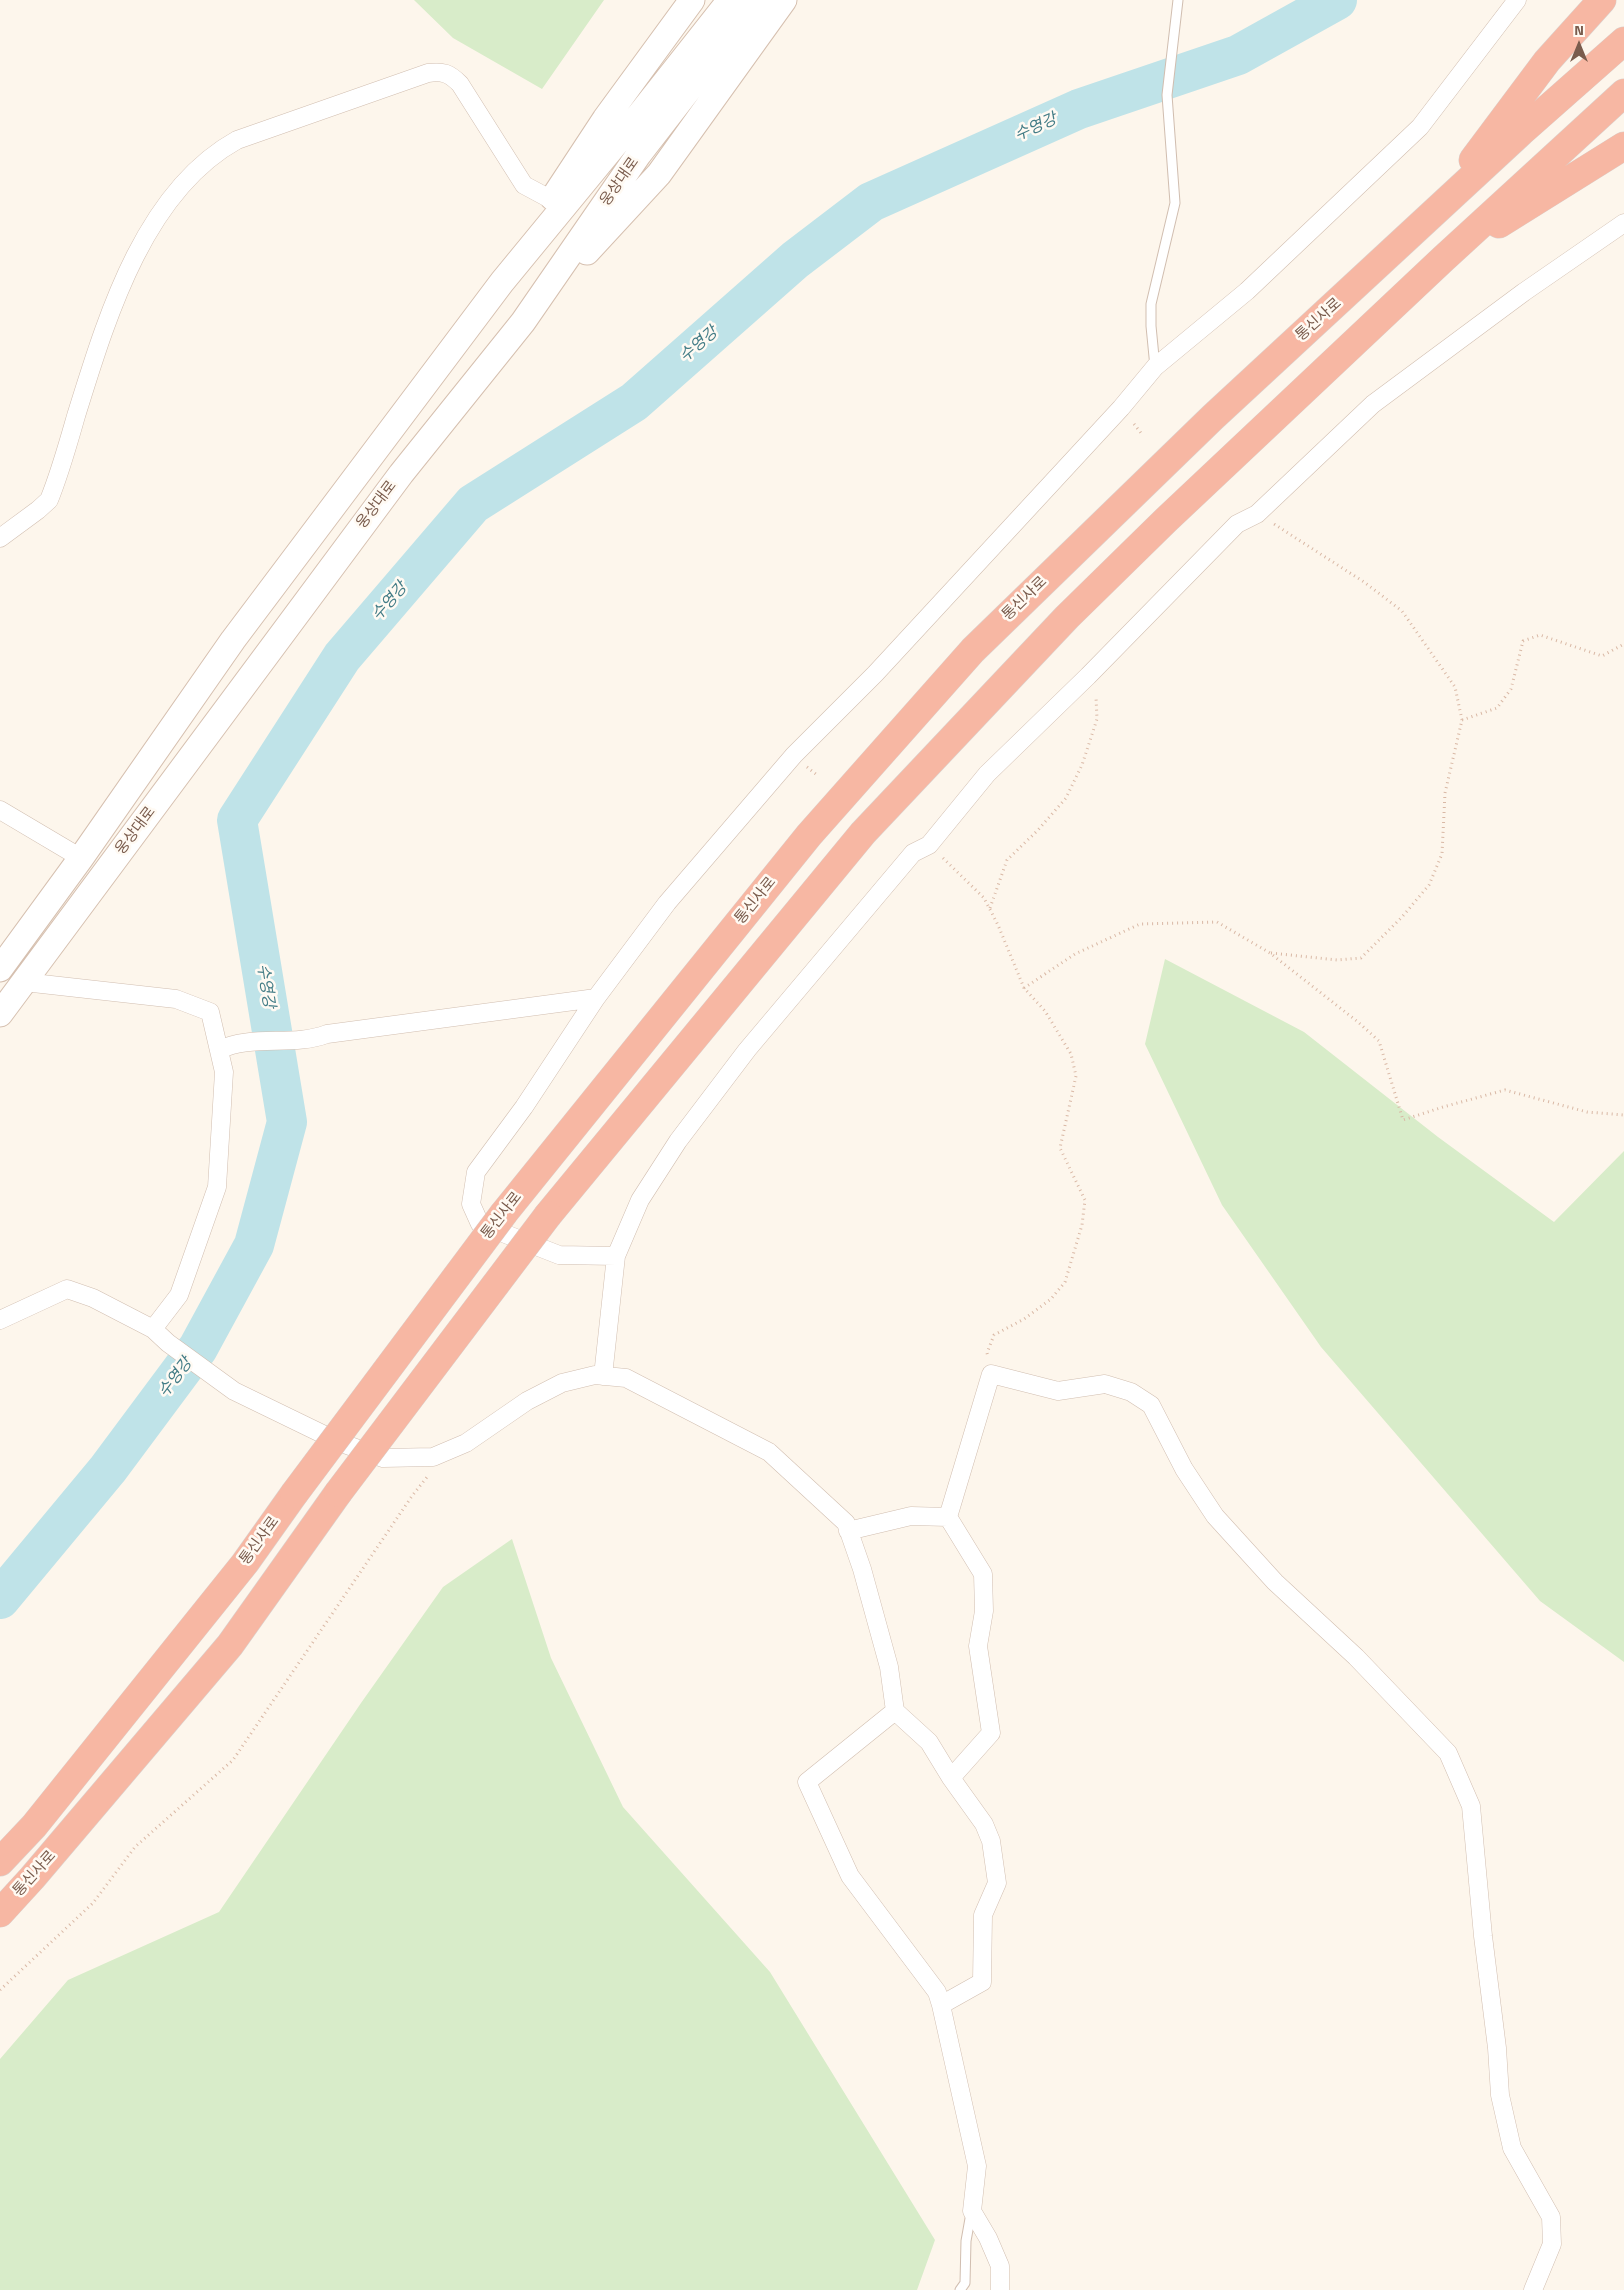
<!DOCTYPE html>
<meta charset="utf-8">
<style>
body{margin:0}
#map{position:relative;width:1624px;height:2290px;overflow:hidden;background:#fdf6ec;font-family:"Titillium Web",sans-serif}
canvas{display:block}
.north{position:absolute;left:1554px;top:20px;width:50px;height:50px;-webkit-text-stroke:4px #fffaf3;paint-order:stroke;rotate:0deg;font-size:14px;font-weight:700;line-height:20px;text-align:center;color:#7a5c4d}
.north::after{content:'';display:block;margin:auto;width:18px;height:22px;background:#7a5c4d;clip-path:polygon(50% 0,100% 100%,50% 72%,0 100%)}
</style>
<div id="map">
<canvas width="1624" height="2290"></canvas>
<div class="north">N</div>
</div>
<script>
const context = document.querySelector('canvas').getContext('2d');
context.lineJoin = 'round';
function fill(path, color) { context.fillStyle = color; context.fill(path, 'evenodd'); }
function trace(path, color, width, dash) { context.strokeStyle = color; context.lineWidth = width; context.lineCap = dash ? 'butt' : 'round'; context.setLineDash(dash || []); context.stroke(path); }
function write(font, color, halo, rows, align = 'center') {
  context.font = font + ' "Titillium Web","Noto Sans KR",sans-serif'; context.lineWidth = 5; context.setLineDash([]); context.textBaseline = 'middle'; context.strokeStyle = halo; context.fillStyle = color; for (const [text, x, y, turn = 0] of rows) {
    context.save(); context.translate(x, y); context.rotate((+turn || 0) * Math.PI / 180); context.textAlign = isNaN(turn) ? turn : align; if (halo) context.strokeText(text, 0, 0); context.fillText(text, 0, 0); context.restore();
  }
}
fill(new Path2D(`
 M414,0H604L542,89L453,38Z
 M1165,959L1304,1032L1438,1137L1554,1222L1624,1151V1662L1540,1601L1321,1347L1222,1205L1145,1044Z
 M512,1539L551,1658L623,1807L770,1972L935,2240L917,2290H0V2059L68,1980L219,1912L361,1703L443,1587Z`), '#d8ecc9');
trace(new Path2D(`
 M0,1599L108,1469L198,1348L254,1245L287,1122L237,820L342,657L473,504L634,402L795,260L871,202L1079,109L1238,55L1337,0`), '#bfe3e8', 40);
const lane = new Path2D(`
 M1155,367L1151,326V304L1175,203L1167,95L1178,0
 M960,2290L965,2283L966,2241L971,2213`);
const street = new Path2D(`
 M0,538L38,510L49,500C60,473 68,444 76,416C106,320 143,192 237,140L428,73C443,71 449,73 460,84L524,185L552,200
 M0,810L81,858
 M596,998L524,1107L476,1172L471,1204L480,1224L559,1255L616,1256L640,1200L678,1141L747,1050L913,853L929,845L987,774L1088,676L1237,524L1257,514L1373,404L1524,292L1624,223
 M219,1050C252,1034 293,1047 327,1034L596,998L667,903L794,755L875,674L1121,408L1155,367L1247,291L1420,127L1517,0
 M0,1320L67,1289L93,1298L153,1329L179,1295L217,1187L224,1072L210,1012L176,999L24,982
 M153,1329L168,1343L234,1391L339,1442L383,1458L433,1457L466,1443L527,1401L562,1383L595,1375L626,1378L769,1452L846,1523L862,1569L889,1667L895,1711L929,1742L951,1778L984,1824L991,1841L997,1883L983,1915L982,1982L941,2005L977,2166L972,2211L988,2238L1000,2266V2290
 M603,1376L616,1256
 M848,1531L911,1516L948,1517
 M895,1711L807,1782L850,1876L937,1992L941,2005
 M951,1778L991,1733L978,1646L984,1611L983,1574L948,1517L991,1374L1058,1391L1105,1384L1131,1392L1151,1405L1184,1469L1215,1516L1275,1582L1356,1657L1448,1753L1471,1806L1483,1936L1497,2048L1500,2095L1512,2148L1551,2217L1552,2244L1533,2290`);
const secondary = new Path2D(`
 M553,198L605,119L692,0
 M587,252L659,174L784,0
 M0,969L81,858L233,640L502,282L640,114L730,0
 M0,1014L401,474L523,322L639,154L758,0`);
const highway = new Path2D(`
 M1473,160L1547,61L1602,0
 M1499,224L1624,146
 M504,1213L809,835L973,650L1213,417L1521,132L1624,41
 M548,1215L863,833L1067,617L1166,520L1443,259L1624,93
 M0,1862L34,1826L245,1563L294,1494
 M0,1913L32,1878L230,1645L338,1493`);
trace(lane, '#d1beb0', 11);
trace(street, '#d1beb0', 19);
trace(secondary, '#d6c0b0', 27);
trace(highway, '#dad1cd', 29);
trace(new Path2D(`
 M1134,424L1141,433
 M1462,720L1497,708L1511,689L1523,641L1540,635L1602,656L1624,644
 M807,767L817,775
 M943,858L984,898L998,925L1024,988L1045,1011L1071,1054L1076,1076L1060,1148L1085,1200L1082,1225L1065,1282L1051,1299L1024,1319L994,1335L987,1353L988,1357
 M990,908L1007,860L1038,830L1066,798L1082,765L1097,719L1096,697
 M1271,953L1337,960L1361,958L1402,917L1429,885L1442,854L1445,793L1462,720L1455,687L1402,611L1364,582L1274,524
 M1024,988L1075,954L1140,924L1217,922L1270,953L1358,1022L1379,1041L1403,1120L1443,1107L1505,1090L1587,1112L1624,1115
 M0,1990L93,1903L135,1847L233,1760L412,1496L427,1477`), '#d9b8a5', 3, [1, 4]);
trace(lane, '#fff', 9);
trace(street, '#fff', 18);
trace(secondary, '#fff', 25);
trace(highway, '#f7b7a3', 28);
const highwayBridge = new Path2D(`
 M338,1493L548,1215
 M294,1494L504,1213`);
trace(highwayBridge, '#dad1cd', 29, []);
trace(highwayBridge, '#f7b7a3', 28);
write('15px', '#7a5c4d', '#fffaf3', [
 ["웅상대로",620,182,-55],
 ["통신사로",1319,320,-42],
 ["웅상대로",377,505,-53],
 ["통신사로",1025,599,-44],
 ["웅상대로",136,831,-53],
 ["통신사로",756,901,-51],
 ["통신사로",502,1216,-52],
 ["통신사로",260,1541,-54],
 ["통신사로",35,1874,-48]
]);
write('italic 16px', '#437c86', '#fffaf3', [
 ["수영강",1036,128,-24],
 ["수영강",699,345,-41],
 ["수영강",390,602,-49],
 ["수영강",265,986,81],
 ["수영강",176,1378,-53]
]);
</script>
